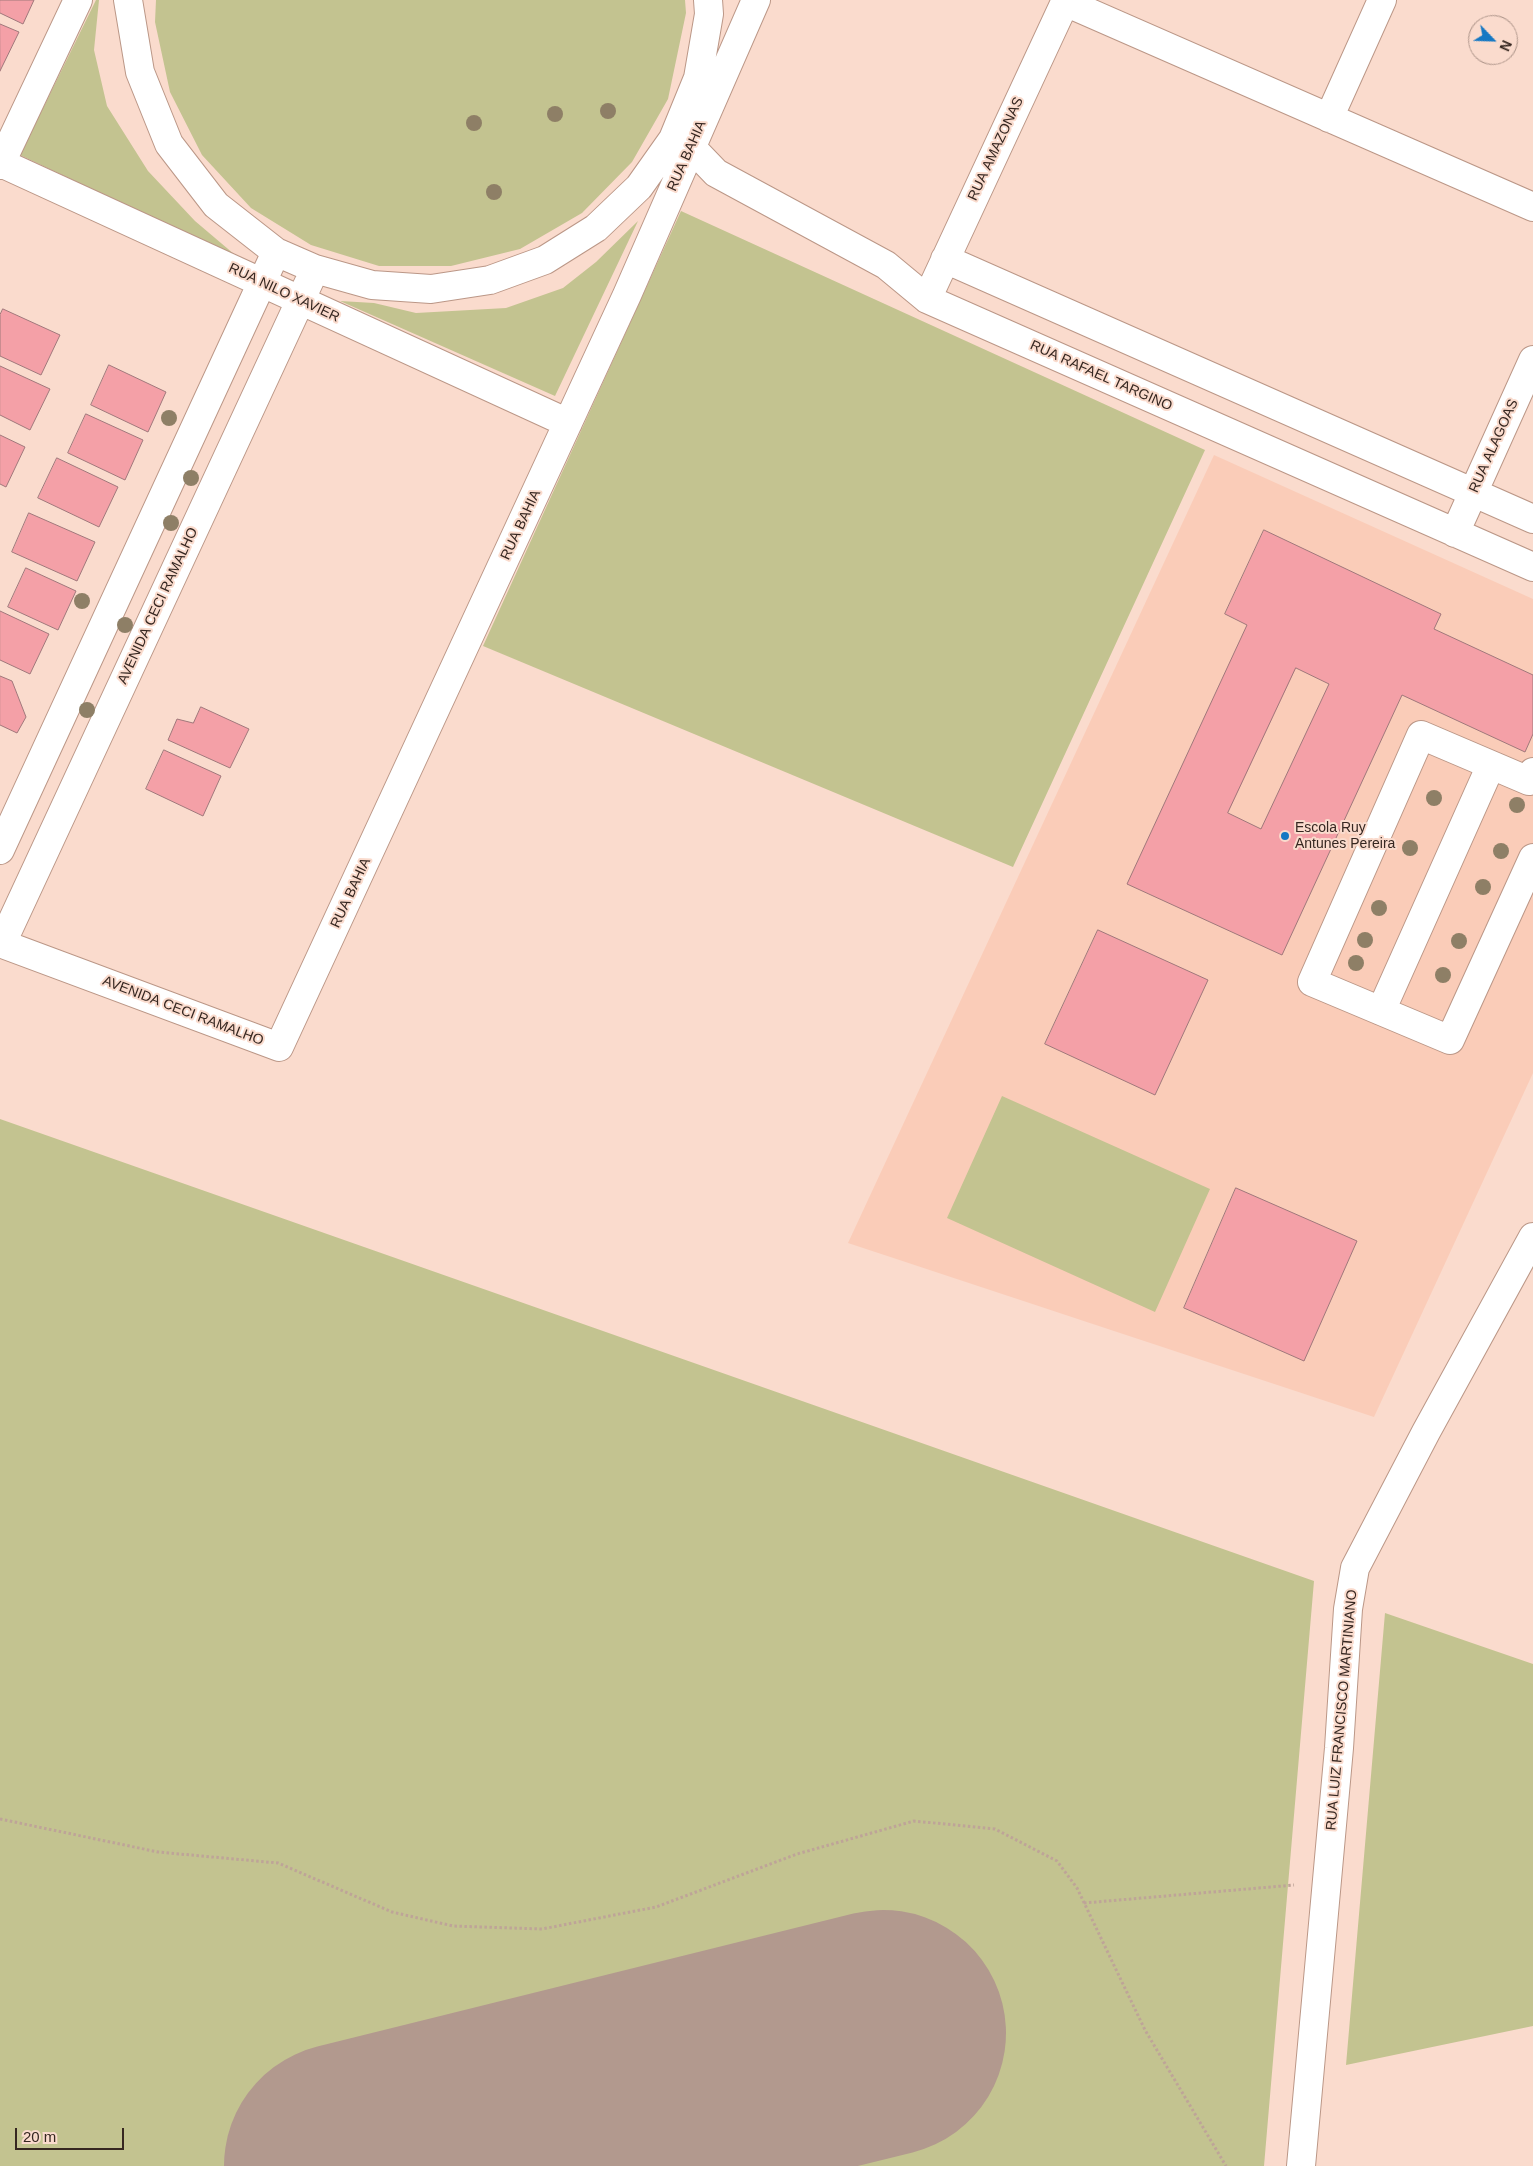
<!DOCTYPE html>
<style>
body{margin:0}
#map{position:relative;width:1533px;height:2166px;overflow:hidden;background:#fadbcd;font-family:Helvetica,sans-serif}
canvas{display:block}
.north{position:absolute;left:1468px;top:15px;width:50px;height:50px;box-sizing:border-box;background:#fadbcd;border:1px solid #ac9388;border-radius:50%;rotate:114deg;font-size:14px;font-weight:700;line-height:20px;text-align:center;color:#362721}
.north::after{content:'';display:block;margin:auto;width:18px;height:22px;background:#1578c3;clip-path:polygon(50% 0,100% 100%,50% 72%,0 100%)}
.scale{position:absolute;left:15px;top:2128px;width:109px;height:22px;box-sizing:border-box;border:2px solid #362721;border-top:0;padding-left:6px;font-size:15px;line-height:18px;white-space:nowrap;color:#362721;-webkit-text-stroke:4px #fadbcd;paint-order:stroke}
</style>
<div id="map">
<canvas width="1533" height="2166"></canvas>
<div class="north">N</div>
<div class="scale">20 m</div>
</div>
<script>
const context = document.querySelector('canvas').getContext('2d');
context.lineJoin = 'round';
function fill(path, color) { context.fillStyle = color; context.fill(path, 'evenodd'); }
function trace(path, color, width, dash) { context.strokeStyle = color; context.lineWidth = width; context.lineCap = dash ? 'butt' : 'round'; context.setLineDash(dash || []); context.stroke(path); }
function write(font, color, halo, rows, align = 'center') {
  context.font = font + ' Helvetica,sans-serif'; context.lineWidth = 4; context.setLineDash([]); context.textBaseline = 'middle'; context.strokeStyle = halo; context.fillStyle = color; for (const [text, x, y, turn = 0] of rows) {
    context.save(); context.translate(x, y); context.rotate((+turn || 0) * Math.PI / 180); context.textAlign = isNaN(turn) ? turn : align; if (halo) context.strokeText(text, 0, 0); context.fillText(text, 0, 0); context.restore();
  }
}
fill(new Path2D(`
 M1214,455L1533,599V1073L1374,1417L848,1243Z`), '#faccb8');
fill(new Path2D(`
 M96,0H99L94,50L107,106L148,171L195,221L241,260L20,155Z
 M156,0H685L686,13L668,99L632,162L582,213L520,249L451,266H379L311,245L251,208L202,155L170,92L155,22Z
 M681,211L1205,450L1013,867L483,646Z
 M638,221L555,396L340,301L374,303L416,313L506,308L563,288L596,262Z
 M1002,1096L1210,1189L1155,1312L947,1218Z
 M0,1119L1314,1581L1264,2166H0Z
 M1385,1613L1533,1664V2026L1346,2065Z`), '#c3c390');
trace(new Path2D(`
 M347,2166L883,2033`), '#b2998e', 246);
const building = new Path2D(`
 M0,0H34L23,24L0,13Z
 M0,24L19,32L0,71Z
 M3,309L60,335L41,375L0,356V315Z
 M109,365L166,392L148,432L91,405Z
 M0,366L50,389L30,430L0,415Z
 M86,414L143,440L125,480L68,453Z
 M0,435L25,447L6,487L0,484Z
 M57,458L118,487L99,527L38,498Z
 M29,513L95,542L77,581L12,552Z
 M1264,530L1441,614L1434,629L1533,675V734L1525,752L1402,695L1282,955L1127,884L1247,625L1225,614ZM1296,668L1329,684L1261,829L1228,813Z
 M26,568L76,591L58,630L8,607Z
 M0,611L49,634L30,674L0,660Z
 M0,676L12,681L26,717L17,733L0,725Z
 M201,707L249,729L230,768L168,740L177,719L193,723Z
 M164,750L221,776L203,816L146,789Z
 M1098,930L1208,980L1155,1095L1045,1044Z
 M1236,1188L1357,1241L1304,1361L1184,1308Z`);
fill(building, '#f4a0a7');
trace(building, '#a0787b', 1);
const minor = new Path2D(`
 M128,0L140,72L169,144L216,205L276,252L315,269L372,285L431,289L490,280L545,260L596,228L639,187L673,139L698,78L709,14L708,0
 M1065,2L1533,207
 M1329,118L1382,0
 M673,139L691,147L716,173L886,265L927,299L1533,567
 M1,163L568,423
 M0,165L78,0
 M945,259L1533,519
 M927,299L1066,0
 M1455,533L1533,360
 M1533,772L1529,781L1421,735L1312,982L1450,1040L1533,858
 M0,850L276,252
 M0,943L279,1047L627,295L756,0
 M2,943L315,269
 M1381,1011L1491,765
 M1301,2166L1339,1748L1348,1609L1355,1568L1426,1432L1533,1237`);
trace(minor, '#bb9787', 30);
trace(new Path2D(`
 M0,1819L158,1852L278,1863L392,1912L453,1926L542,1929L656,1907L797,1854L914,1821L995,1829L1057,1861L1077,1888L1145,2030L1226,2166
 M1084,1903L1294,1885`), '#bea498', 3, [2.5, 2.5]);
trace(minor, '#fff', 28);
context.fillStyle = '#8e7f66';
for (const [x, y] of [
 [608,111],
 [555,114],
 [474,123],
 [494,192],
 [169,418],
 [191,478],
 [171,523],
 [82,601],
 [125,625],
 [87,710],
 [1434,798],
 [1517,805],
 [1410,848],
 [1501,851],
 [1483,887],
 [1379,908],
 [1365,940],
 [1459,941],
 [1356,963],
 [1443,975]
]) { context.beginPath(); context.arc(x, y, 8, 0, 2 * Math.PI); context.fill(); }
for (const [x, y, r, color] of [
 [1285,836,5,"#1578c3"]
]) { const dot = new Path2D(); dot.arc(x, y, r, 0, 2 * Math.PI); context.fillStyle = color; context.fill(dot); trace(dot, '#fadbcd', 2); }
write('14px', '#362721', '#fadbcd', [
 ["RUA AMAZONAS",996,149,-65],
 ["RUA BAHIA",687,156,-66],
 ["RUA NILO XAVIER",284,293,25],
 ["RUA RAFAEL TARGINO",1101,376,24],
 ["RUA ALAGOAS",1494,446,-66],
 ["RUA BAHIA",521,525,-65],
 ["AVENIDA CECI RAMALHO",158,606,-65],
 ["RUA BAHIA",351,893,-65],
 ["AVENIDA CECI RAMALHO",183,1011,21],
 ["RUA LUIZ FRANCISCO MARTINIANO",1342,1710,-85]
]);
write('14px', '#362721', '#fadbcd', [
 ["Escola Ruy",1295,828],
 ["Antunes Pereira",1295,844]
], 'left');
</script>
